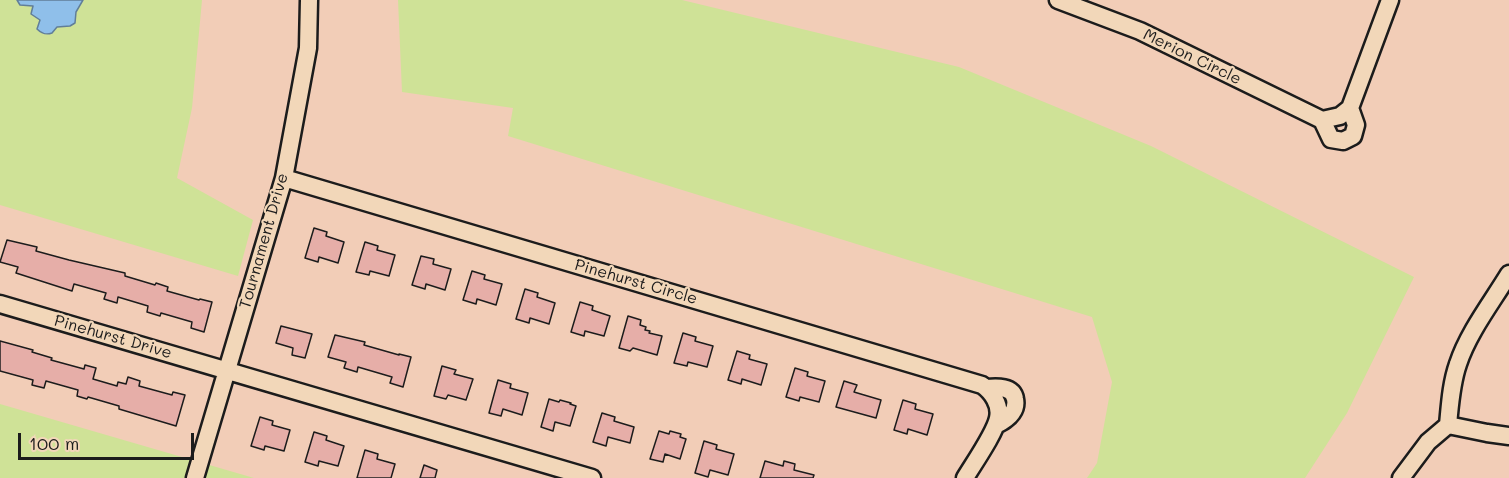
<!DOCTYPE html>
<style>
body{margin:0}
#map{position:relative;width:1509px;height:478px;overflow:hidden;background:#f2cdb7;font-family:Mali,sans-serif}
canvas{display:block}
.scale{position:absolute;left:18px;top:433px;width:176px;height:27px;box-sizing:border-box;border:3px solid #1c1c1c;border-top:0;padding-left:8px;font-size:18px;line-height:21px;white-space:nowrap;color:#1c1c1c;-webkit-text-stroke:4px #f2d7b9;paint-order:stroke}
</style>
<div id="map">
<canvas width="1509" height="478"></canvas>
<div class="scale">100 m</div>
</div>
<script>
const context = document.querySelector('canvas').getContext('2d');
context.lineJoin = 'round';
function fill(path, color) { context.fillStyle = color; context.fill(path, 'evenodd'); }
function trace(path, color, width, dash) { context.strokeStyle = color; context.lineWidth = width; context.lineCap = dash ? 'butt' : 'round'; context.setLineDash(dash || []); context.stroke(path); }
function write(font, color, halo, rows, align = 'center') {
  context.font = font + ' Mali,sans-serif'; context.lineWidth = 4.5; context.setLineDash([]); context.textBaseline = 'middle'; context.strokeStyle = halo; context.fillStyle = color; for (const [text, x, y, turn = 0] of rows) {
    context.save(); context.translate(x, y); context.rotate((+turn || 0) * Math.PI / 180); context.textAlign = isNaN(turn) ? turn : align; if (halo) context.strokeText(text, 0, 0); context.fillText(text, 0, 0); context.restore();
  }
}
fill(new Path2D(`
 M0,0H202L192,108L177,178L253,220L238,276L0,205Z
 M398,0H682L959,67L1151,146L1414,277L1347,413L1305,478H1087L1097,463L1112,382L1092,317L508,136L513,108L402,92Z
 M0,404L254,478H0Z`), '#cfe297');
const water = new Path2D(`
 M17,0H83L76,12L75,23L70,26L57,27L52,33C46,35 42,34 37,29L40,20L31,14L33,6L20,5Z`);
fill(water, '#8fbfea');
trace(water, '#617e98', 1.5);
const building = new Path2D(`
 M314,228L327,232L326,236L344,242L338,263L319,257L318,262L305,258Z
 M7,240L37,247L36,251L69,260L125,273V276L155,285L156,283L168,287L167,291L199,300L200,299L212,302L204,332L191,328L192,322L161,313L160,316L147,312L148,306L118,297L117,303L104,299L106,293L74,284L72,291L16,273L18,267L0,262Z
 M365,242L378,246L377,250L395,255L389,276L370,271L369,275L356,272Z
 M421,256L434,259L433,264L451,269L445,290L426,284L425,289L412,285Z
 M472,271L485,275L484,279L502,284L496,305L477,299L476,304L463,300Z
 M525,289L538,293L537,297L555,303L549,324L530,318L529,323L516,319Z
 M580,302L593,306L592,310L610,316L604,336L585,331L584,336L571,332Z
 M628,316L641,320L640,325L646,327L645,330L650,331L649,333L662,336L657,355L633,348L630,351L619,348Z
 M281,326L312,334L305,358L292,355L293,348L276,343Z
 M683,333L696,337L695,341L713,346L707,367L688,362L687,366L674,363Z
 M335,335L365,342L364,345L399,355V354L411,357L403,387L390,383L392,377L358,367L357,372L344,368L346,362L328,357Z
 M0,341L33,350L32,352L52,358L51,360L84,369L85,365L96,368L93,379L117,386L118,382L126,384L128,377L140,381L139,386L172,395L173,392L185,395L176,426L119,409V406L88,397L87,399L77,396L78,390L46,381L44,388L32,385L33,380L0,371Z
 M737,351L750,355L749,359L767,364L761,385L742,379L741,384L728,380Z
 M442,366L456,370L454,374L473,379L466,400L448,395L446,399L434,396Z
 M795,368L808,372L807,376L825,381L819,402L800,397L799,401L786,397Z
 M498,380L511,384L510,388L528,393L522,415L503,409L501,416L489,413Z
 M844,381L857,385L854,392L881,400L876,418L836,407Z
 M549,399L559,402L560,400L571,403L570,404L576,406L570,426L555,422L553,431L541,427Z
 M903,400L916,404L915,409L933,414L927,435L908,429L907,434L894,430Z
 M602,413L615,417L614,421L634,427L630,443L608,437L606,446L593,442Z
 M260,417L273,421L272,425L290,430L284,451L265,446L264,450L251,446Z
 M659,431L669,434L670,431L681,434L680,437L686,439L680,459L665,454L663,462L650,459Z
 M314,432L327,436L326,440L344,446L338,466L319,461L318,466L305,462Z
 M704,441L717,445L716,449L734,454L728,475L710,470L708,477L695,473Z
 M365,450L378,454L377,459L395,464L391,478H357Z
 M765,461L783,466L784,461L795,464L794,470L814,475L813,478H760Z
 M424,465L437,470L435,478H420Z`);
fill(building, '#e6aea8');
trace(building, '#1c1c1c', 1.5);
const minor = new Path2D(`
 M1058,0L1140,31L1322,120L1340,116L1350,108L1390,0
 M1322,120L1331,139L1343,141L1353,136L1356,125L1350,108
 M284,178L982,385C992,392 1001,405 998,418C995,433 974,463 965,478
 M0,304L592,478
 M986,388C997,387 1013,386 1015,399C1016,404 1015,409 1012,413C1008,419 1002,422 996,425
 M1448,425C1450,405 1451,384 1458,364C1468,333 1492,302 1509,274
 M1448,425L1487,433L1509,436
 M195,478L284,178L308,48L309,0
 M1401,478L1428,442L1448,425`);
trace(minor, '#1c1c1c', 21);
trace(minor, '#f2d7b9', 16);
write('16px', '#1c1c1c', '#f2d7b9', [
 ["Merion Circle",1192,57,26],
 ["Tournament Drive",264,241,-74],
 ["Pinehurst Circle",636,282,16],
 ["Pinehurst Drive",113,337,16]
]);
</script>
